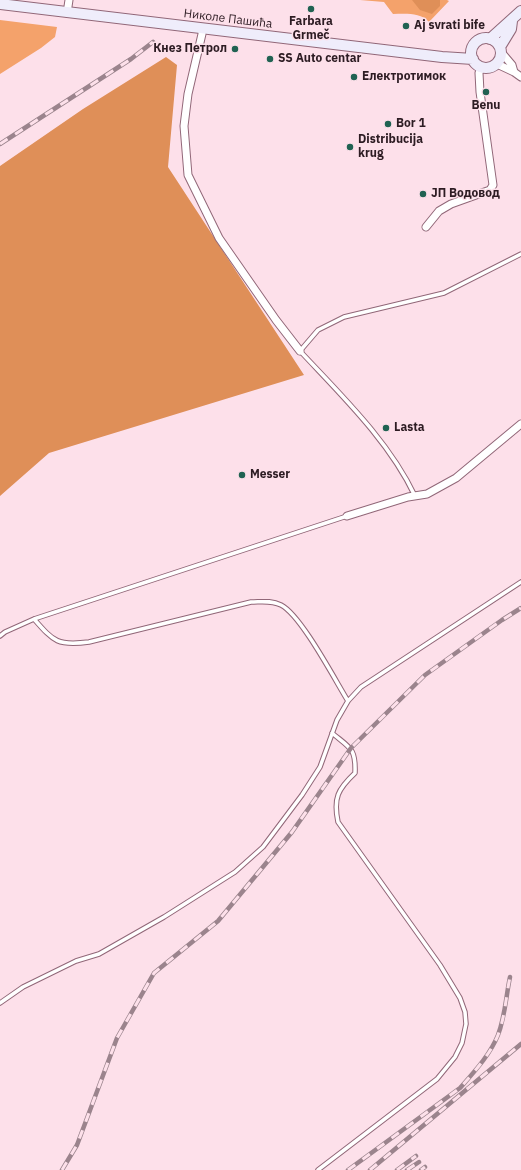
<!DOCTYPE html>
<meta charset="utf-8">
<style>
body{margin:0}
canvas{display:block;background:#fde0ea}
</style>
<canvas width="521" height="1170"></canvas>
<script>
const context = document.querySelector('canvas').getContext('2d');
context.lineJoin = 'round';
function fill(path, color) { context.fillStyle = color; context.fill(path, 'evenodd'); }
function trace(path, color, width, dash) { context.strokeStyle = color; context.lineWidth = width; context.lineCap = dash ? 'butt' : 'round'; context.setLineDash(dash || []); context.stroke(path); }
function write(font, color, halo, rows, align = 'center') {
  context.font = font + ' "IBM Plex Sans",sans-serif'; context.lineWidth = 3; context.setLineDash([]); context.textBaseline = 'middle'; context.strokeStyle = halo; context.fillStyle = color; for (const [text, x, y, turn = 0] of rows) {
    context.save(); context.translate(x, y); context.rotate((+turn || 0) * Math.PI / 180); context.textAlign = isNaN(turn) ? turn : align; if (halo) context.strokeText(text, 0, 0); context.fillText(text, 0, 0); context.restore();
  }
}
fill(new Path2D(`
 M360,0H447L449,1L429,22C420,12 405,14 393,14L384,2Z
 M0,20L57,27L55,37L41,48L0,74Z`), '#f4a26b');
fill(new Path2D(`
 M412,0H440V6L432,14L420,10Z
 M166,57L177,65L168,167L304,375L49,453L0,496V166L83,109Z`), '#df8f58');
const lane = new Path2D(`
 M415,496C389,441 341,395 300,351L318,330L344,317L444,293L521,254
 M34,619C54,642 58,646 89,642L251,602C261,602 271,600 281,605C301,615 335,680 348,701
 M0,636L5,632L34,619L347,516
 M0,1003L23,987L76,961L99,954L164,917L235,872L263,847L302,795L320,767L337,720L348,701L361,687L521,582
 M318,1170L437,1079L455,1057L462,1043L466,1024L465,1012L460,998L440,965L338,822C333,798 338,789 355,773C356,748 350,748 332,733`);
const street = new Path2D(`
 M67,13L69,0
 M202,29V34L188,94L184,126L188,175L219,238L276,320L300,351
 M501,52L512,65L514,72
 M497,64L514,72L521,77
 M426,227L439,211L451,204L490,190L493,185L480,92L479,73L481,67
 M347,516L408,497L427,494L456,478L521,424`);
const secondary = new Path2D(`
 M0,4L442,57L473,59
 M471 53a15 15 0 1 1 30 0a15 15 0 1 1-30 0Z
 M490,39L521,11
 M500,47L511,29L512,21`);
trace(lane, '#916778', 5.5);
trace(street, '#916778', 9);
trace(secondary, '#916778', 12);
trace(lane, '#fff', 3.5);
trace(street, '#fff', 7);
trace(secondary, '#efedfb', 10);
const rail = new Path2D(`
 M0,144L131,59L153,42
 M62,1170L77,1145L117,1038L154,973L218,921L292,832L351,748L425,675L502,620L521,608
 M348,1170L460,1088C474,1072 490,1055 498,1035C505,1017 506,996 510,977
 M370,1170L521,1044
 M397,1170L416,1156
 M407,1170L419,1162
 M421,1170L425,1167`);
trace(rail, '#9b848d', 4.5);
trace(rail, '#fde0ea', 3, [9]);
for (const [x, y, r, color] of [
 [311,9,4,"#206252"],
 [406,26,4,"#206252"],
 [235,49,4,"#206252"],
 [270,59,4,"#206252"],
 [354,77,4,"#206252"],
 [486,92,4,"#206252"],
 [388,124,4,"#206252"],
 [350,147,4,"#206252"],
 [423,194,4,"#206252"],
 [386,428,4,"#206252"],
 [242,475,4,"#206252"]
]) { const dot = new Path2D(); dot.arc(x, y, r, 0, 2 * Math.PI); context.fillStyle = color; context.fill(dot); trace(dot, '#fde0ea', 1.5); }
write('12px', '#2d1c23', '#fde0ea', [
 ["Николе Пашића",228,19,7]
]);
write('bold 12px', '#2d1c23', '#fde0ea', [
 ["Farbara",311,22,"center"],
 ["Grmeč",311,36,"center"],
 ["Aj svrati bife",414,26],
 ["Кнез Петрол",227,49,"right"],
 ["SS Auto centar",278,59],
 ["Електротимок",362,77],
 ["Benu",486,106,"center"],
 ["Bor 1",396,124],
 ["Distribucija",358,140],
 ["krug",358,154],
 ["ЈП Водовод",431,194],
 ["Lasta",394,428],
 ["Messer",250,475]
], 'left');
</script>
